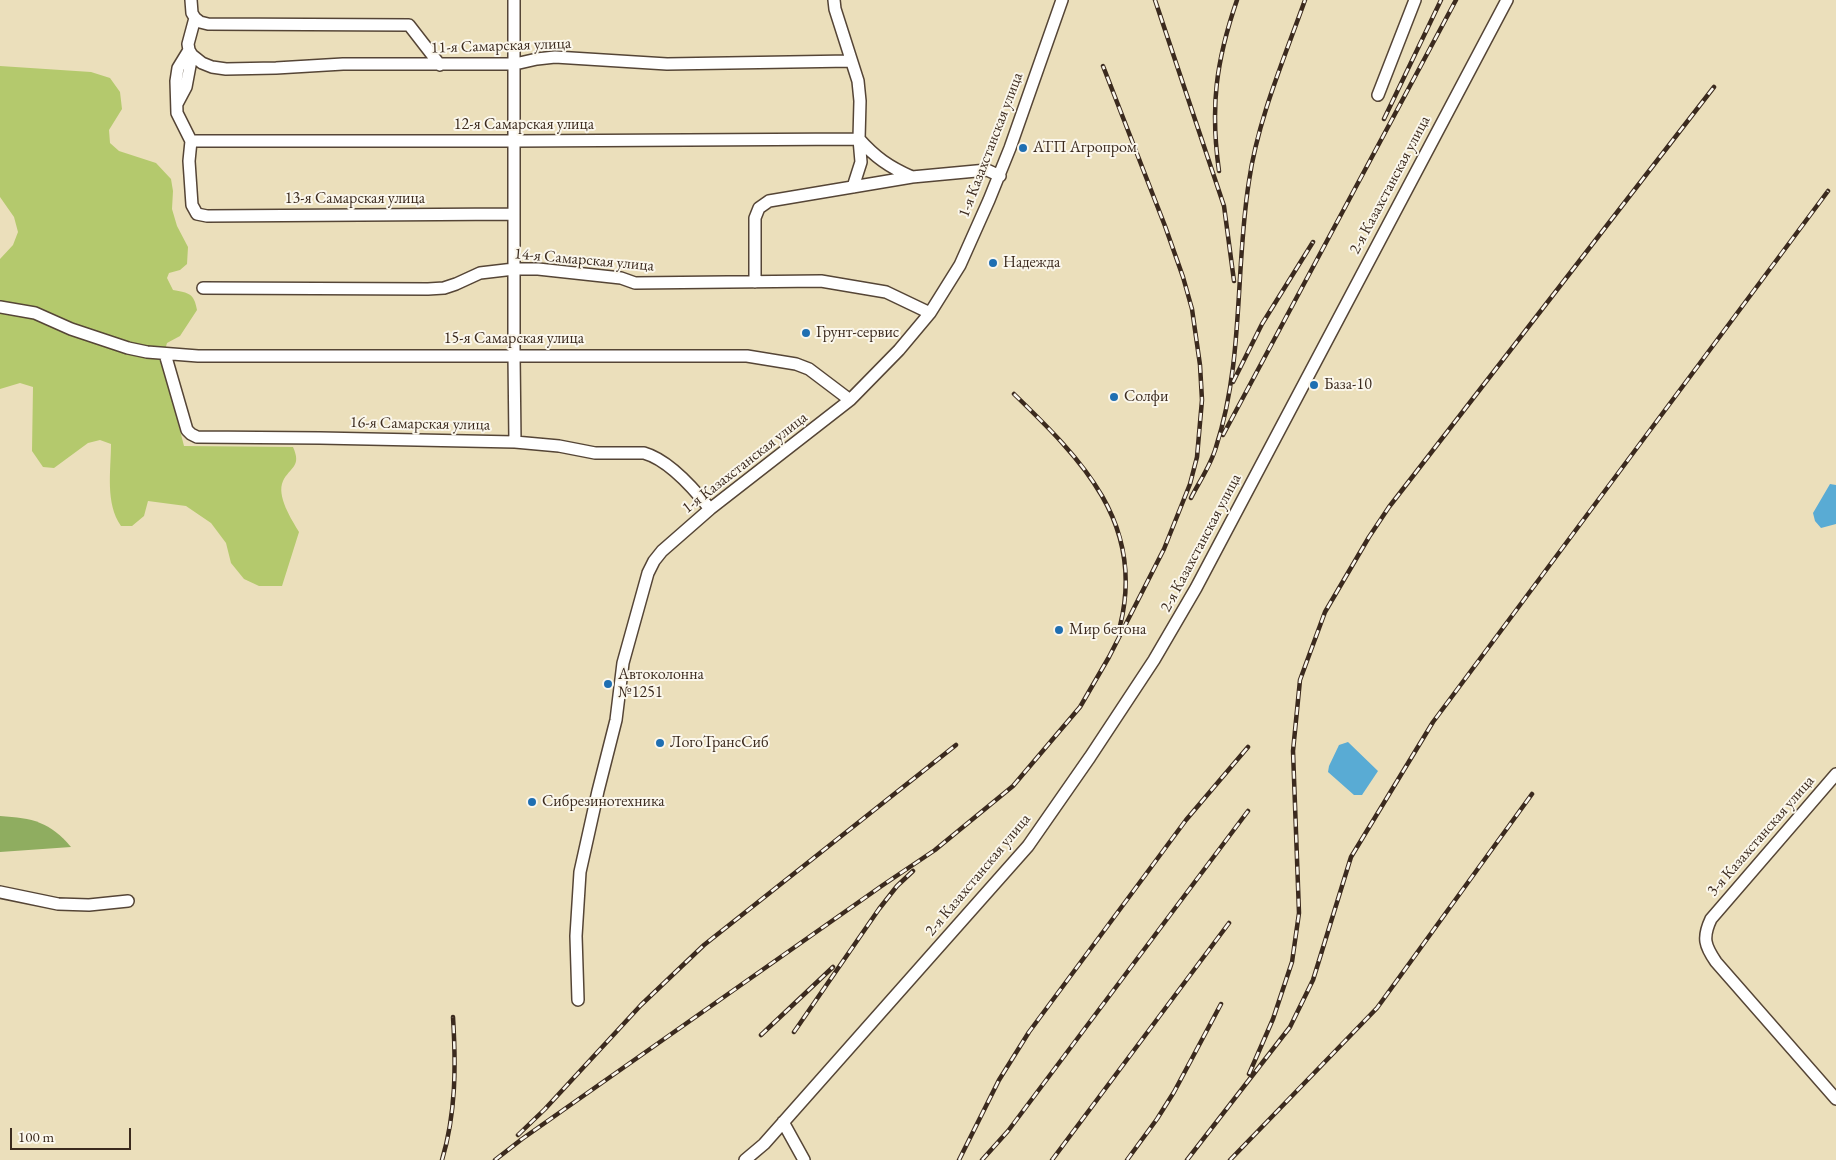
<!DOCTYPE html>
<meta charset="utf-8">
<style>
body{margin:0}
#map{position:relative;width:1836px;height:1160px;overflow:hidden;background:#ebdfbb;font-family:"EB Garamond",serif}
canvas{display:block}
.scale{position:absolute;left:10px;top:1128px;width:121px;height:22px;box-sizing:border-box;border:2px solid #3b2a1e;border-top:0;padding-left:6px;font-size:15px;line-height:18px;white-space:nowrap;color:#3b2a1e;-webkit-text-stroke:4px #fbf7ec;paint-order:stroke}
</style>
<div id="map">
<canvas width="1836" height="1160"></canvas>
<div class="scale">100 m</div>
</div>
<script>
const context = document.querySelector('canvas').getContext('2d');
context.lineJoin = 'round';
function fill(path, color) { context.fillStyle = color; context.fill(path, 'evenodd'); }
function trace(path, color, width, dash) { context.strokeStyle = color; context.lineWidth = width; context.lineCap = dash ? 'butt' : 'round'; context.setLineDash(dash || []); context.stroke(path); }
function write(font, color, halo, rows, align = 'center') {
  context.font = font + ' "EB Garamond",serif'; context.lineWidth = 4; context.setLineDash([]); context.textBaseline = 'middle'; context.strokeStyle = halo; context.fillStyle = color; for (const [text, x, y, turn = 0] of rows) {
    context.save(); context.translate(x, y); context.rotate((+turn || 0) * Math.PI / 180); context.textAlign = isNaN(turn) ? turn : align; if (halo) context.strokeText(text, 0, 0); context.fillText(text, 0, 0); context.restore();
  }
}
fill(new Path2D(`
 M0,66L91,72L110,78L120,92L122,109L109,130L110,143L119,151L156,163L171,179L173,191L172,209L177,226L188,247L187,264L180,270L169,273L167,278L173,290C189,293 194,293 197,310L180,336L167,343L162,360L184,446L293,447C302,467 290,467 283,481C276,496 292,520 299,532L282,586H259L244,579L231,563L226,543L211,523L186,506L148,501L144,516L132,526H121C105,503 111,471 111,444L100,440L88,443L54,468L43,467L32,451L33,387L20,383L0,389V259L13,245L18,232L14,217L0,197Z`), '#b4c96d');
fill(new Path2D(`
 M0,816C33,818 50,822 71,847L0,852Z`), '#8fad60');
fill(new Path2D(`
 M1830,484L1836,485V524L1821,528L1815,521L1813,513Z
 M1348,742L1378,771L1362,795H1354L1328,772L1329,766L1339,745Z`), '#59abd4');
const minor = new Path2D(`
 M191,0L192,13L195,18L188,44L189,50L178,68L176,81L177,113L191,141L189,161L192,205L197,214L207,216L514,214
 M514,0V355L515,442
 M834,0L835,9L858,81L860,101L859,139L861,162L853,187
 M195,18L200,22L208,24L409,25L440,65
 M189,50L192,55L202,63L212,67L226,69L276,68L343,64H515L537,59L555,57L667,64L851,61
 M1378,95L1415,0
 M177,104L186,87L192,55
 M191,141H515L859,139C875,157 889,167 912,177
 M755,282V218L759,208L769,201L912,177L987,170L1000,176
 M203,288L428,289L444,288L456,284L480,273L514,269H538L621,278L635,283L821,281L886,292L930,313
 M0,307L35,313L71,329L128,348L147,352L198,356H747L796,364L809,369L850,400
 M165,354L187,430L191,434L197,437L320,438L515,442L559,446L595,453H644C669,460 695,490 710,509
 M1836,774L1711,919C1702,938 1705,946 1716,962L1836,1099
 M0,892L58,904L89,905L128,901
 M578,1000L576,936L580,872L598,791L616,720L623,663L648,573L654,561L662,551L710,509L850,400L899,350L930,313L960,265L989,200L1010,148L1062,0
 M783,1122L804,1160
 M745,1160L764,1144L1028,846L1090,757L1154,660L1196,588L1507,0`);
trace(minor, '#554536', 14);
trace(minor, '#fff', 11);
const rail = new Path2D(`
 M1155,0L1224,206L1234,281
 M1384,119L1441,0
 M1219,171C1210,107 1216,61 1237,0
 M1233,382L1262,324L1313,242
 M1014,394C1081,459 1146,523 1120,626
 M1223,435L1456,0
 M1191,498C1199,482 1211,465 1216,447C1244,361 1235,269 1249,181C1258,119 1284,59 1305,0
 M794,1032L879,909L897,886L913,871
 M761,1035L833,967
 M1249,1074L1273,1019L1292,962L1299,913L1293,751L1300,680L1325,612L1369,537L1389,507L1714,87
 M518,1135L545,1109L641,1005L704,945L956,745
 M442,1160C456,1113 456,1066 453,1017
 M495,1160L522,1139L883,885L935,850L1013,786L1080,707L1109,657L1164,549L1190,484L1197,457L1202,400L1200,365L1192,309L1183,277L1165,226L1103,66
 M959,1160L999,1080L1029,1032L1186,820L1248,747
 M982,1160L1008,1131L1248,811
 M1052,1160L1229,923
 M1127,1160L1157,1119L1174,1092L1221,1004
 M1187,1160L1290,1027L1313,980L1351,857L1433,722L1828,191
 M1230,1160L1377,1008L1532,794`);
trace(rail, '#3b2a1e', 4.5);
trace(rail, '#fbf7ec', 2.5, [8]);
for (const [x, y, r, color] of [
 [1023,148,5,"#1f6fb2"],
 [993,263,5,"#1f6fb2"],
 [806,333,5,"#1f6fb2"],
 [1314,385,5,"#1f6fb2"],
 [1114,397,5,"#1f6fb2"],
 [1059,630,5,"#1f6fb2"],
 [608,684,5,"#1f6fb2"],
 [660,743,5,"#1f6fb2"],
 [532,802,5,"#1f6fb2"]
]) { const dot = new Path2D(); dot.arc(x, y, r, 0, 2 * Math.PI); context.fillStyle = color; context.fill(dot); trace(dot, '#fbf7ec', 2); }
write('16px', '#3b2a1e', '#fbf7ec', [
 ["11-я Самарская улица",501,46,-2],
 ["12-я Самарская улица",524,125],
 ["1-я Казахстанская улица",991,145,-69],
 ["2-я Казахстанская улица",1390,185,-62],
 ["13-я Самарская улица",355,199],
 ["14-я Самарская улица",584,260,5],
 ["15-я Самарская улица",514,339],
 ["16-я Самарская улица",420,424,1],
 ["1-я Казахстанская улица",745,463,-38],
 ["2-я Казахстанская улица",1201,543,-62],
 ["3-я Казахстанская улица",1761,836,-49],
 ["2-я Казахстанская улица",978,875,-50]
]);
write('16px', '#3b2a1e', '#fbf7ec', [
 ["АТП Агропром",1033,148],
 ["Надежда",1003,263],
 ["Грунт-сервис",816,333],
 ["База-10",1324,385],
 ["Солфи",1124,397],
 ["Мир бетона",1069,630],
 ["Автоколонна",618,675],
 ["№1251",618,693],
 ["ЛогоТрансСиб",670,743],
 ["Сибрезинотехника",542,802]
], 'left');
</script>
